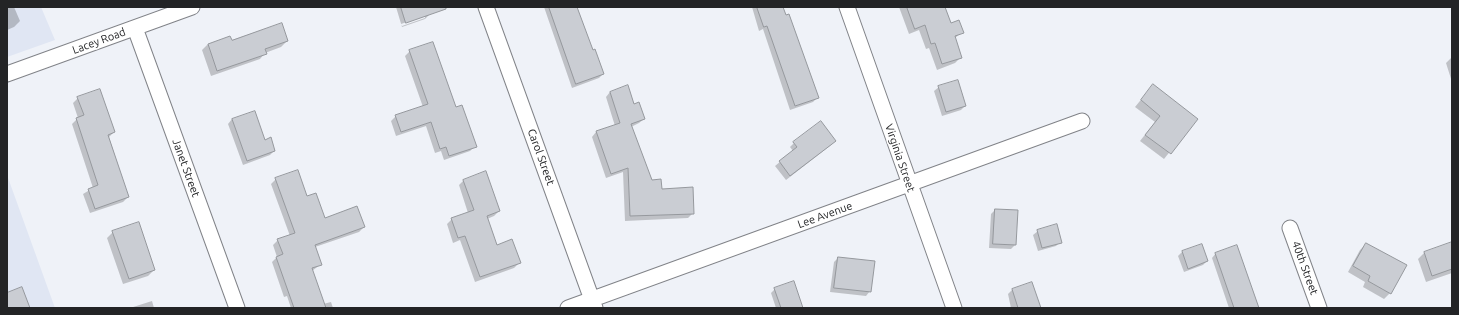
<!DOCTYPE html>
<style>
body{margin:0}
#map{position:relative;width:1459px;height:315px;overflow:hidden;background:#eff2f8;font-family:Ubuntu,sans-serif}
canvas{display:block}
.frame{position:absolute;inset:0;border:8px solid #232426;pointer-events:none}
</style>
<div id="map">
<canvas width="1459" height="315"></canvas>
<div class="frame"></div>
</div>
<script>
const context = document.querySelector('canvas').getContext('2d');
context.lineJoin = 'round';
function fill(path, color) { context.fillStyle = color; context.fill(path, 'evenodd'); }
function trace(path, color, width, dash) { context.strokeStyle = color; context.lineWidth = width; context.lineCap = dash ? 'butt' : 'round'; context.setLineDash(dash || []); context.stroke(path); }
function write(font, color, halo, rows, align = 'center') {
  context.font = font + ' Ubuntu,sans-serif'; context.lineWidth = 3; context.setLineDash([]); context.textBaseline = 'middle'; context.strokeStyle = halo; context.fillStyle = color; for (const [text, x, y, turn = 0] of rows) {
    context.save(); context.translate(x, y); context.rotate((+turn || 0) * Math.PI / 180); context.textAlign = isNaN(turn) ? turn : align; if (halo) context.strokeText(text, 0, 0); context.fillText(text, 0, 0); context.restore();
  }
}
fill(new Path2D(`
 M7,7H41L55,40L7,57Z
 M7,175L55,308H7Z`), '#e0e6f3');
fill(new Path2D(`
 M7,7H14L20,21L14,27L7,30Z
 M396,7H426L429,15L425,19L402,27ZM425,16V18L402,26L401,24Z
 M544,7H576L592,52L603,74L599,78L572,88Z
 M752,7H782L817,98L813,102L790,110L763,29L759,31Z
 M899,7H944L950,24L962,32L954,39L961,57L955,63L937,70L929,48L926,49L919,30L909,34Z
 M287,41L281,47L265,53L260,59L211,76L202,50L208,44L231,42Z
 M410,51L456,108L475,146L470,151L444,160L441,151L435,153L426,126L396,136L391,121L396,116L423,107L405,56Z
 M1452,57V82L1446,63Z
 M1153,85L1196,119L1164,159L1140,141L1155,122L1135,107Z
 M939,87L965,106L961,110L942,116L934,91Z
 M610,92L633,106L644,119L639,123L631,127L651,181L693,213L688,218L625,221L623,172L606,178L592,137L596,132L615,126L606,97Z
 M78,98L114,132L109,137L128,197L123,202L90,213L83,194L93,188L72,124L78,118L73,103Z
 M232,119L274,151L270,155L243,165L228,124Z
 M794,143L831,145L786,180L775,166L793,151L790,147Z
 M276,179L307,197L324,219L364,227L359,232L315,247L321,264L312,271L323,304L331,302L333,308H291L287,296L284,297L272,262L277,257L273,245L278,240L290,236L271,184Z
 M464,180L499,211L494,216L487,219L496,246L519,263L514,268L475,282L460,240L453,243L447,224L452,219L468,213L459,185Z
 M995,210L1017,211L1015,245L1011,249L989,248L991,214Z
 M1038,231L1060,242L1056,246L1038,251L1033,235Z
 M113,232L154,270L148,276L123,284L107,238Z
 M1452,243V273L1426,282L1418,259L1424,253Z
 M1366,244L1390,293L1384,299L1363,287L1365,282L1348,272L1360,250Z
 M1201,245L1207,261L1203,265L1184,272L1178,256L1182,252Z
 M1236,246L1259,308H1229L1212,258L1216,253Z
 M838,258L870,291L866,296L830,292L834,262Z
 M1031,283L1040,308H1011L1008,294L1012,290Z
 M775,289L802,308H776L771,293Z
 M152,301L154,308H130Z`), '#0003');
const building = new Path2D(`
 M401,7H446V9L406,23Z
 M549,7H577L593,50L595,49L604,74L576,84Z
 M757,7H783L786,15L789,14L819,98L795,106L767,26L764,27Z
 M907,7H945L951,23L959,20L964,33L955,36L962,58L942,64L935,43L931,44L925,25L915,29Z
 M282,23L288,41L265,49L267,54L217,71L208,44L230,36L232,40Z
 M433,42L456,107L462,105L477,147L449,156L446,147L440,149L431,122L401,132L395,115L428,104L409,50Z
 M958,80L966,106L946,112L938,86Z
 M1153,84L1198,119L1171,154L1145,135L1160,116L1141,100Z
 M628,85L634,104L639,102L645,119L631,124L652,180L661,179L662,189L693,187L694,214L630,216L628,168L611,174L596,131L620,123L610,92Z
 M100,89L115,132L108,135L129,197L95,209L88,189L98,185L76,118L84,115L77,97Z
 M255,111L265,140L271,137L275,151L247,161L232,119Z
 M821,121L836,141L790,176L779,161L797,147L793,142Z
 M298,170L307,196L316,193L325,218L357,206L365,227L315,245L322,265L312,268L326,308H294L276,257L283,254L277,239L295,233L275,178Z
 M486,171L500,211L487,216L497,245L512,239L521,263L480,277L465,236L458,238L451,218L474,210L463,180Z
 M995,209L1018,210L1016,245L993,244Z
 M139,222L155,270L129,279L112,231Z
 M1057,224L1062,243L1042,248L1037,230Z
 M1452,242V269L1432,276L1424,252Z
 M1366,243L1407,265L1391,294L1368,281L1370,276L1353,266Z
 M1202,244L1208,261L1188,269L1182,251Z
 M1237,245L1259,308H1234L1215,253Z
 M838,257L875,261L871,292L834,288Z
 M794,281L803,308H781L774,288Z
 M1032,282L1041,308H1018L1012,289Z
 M22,287L30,308H7V293Z`);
fill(building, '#cacdd3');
trace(building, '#95989d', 1);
const minor = new Path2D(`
 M486,7L595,308
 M847,7L954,308
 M135,28L237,308
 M7,74L192,7
 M1290,228L1319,308
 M568,308L1082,121`);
trace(minor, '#818388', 17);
trace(minor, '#fff', 15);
write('11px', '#232426', '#fff', [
 ["Lacey Road",99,41,-20],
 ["Carol Street",541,157,70],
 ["Virginia Street",900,158,71],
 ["Janet Street",186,168,70],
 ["Lee Avenue",825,215,-20],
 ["40th Street",1305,268,70]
]);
</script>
